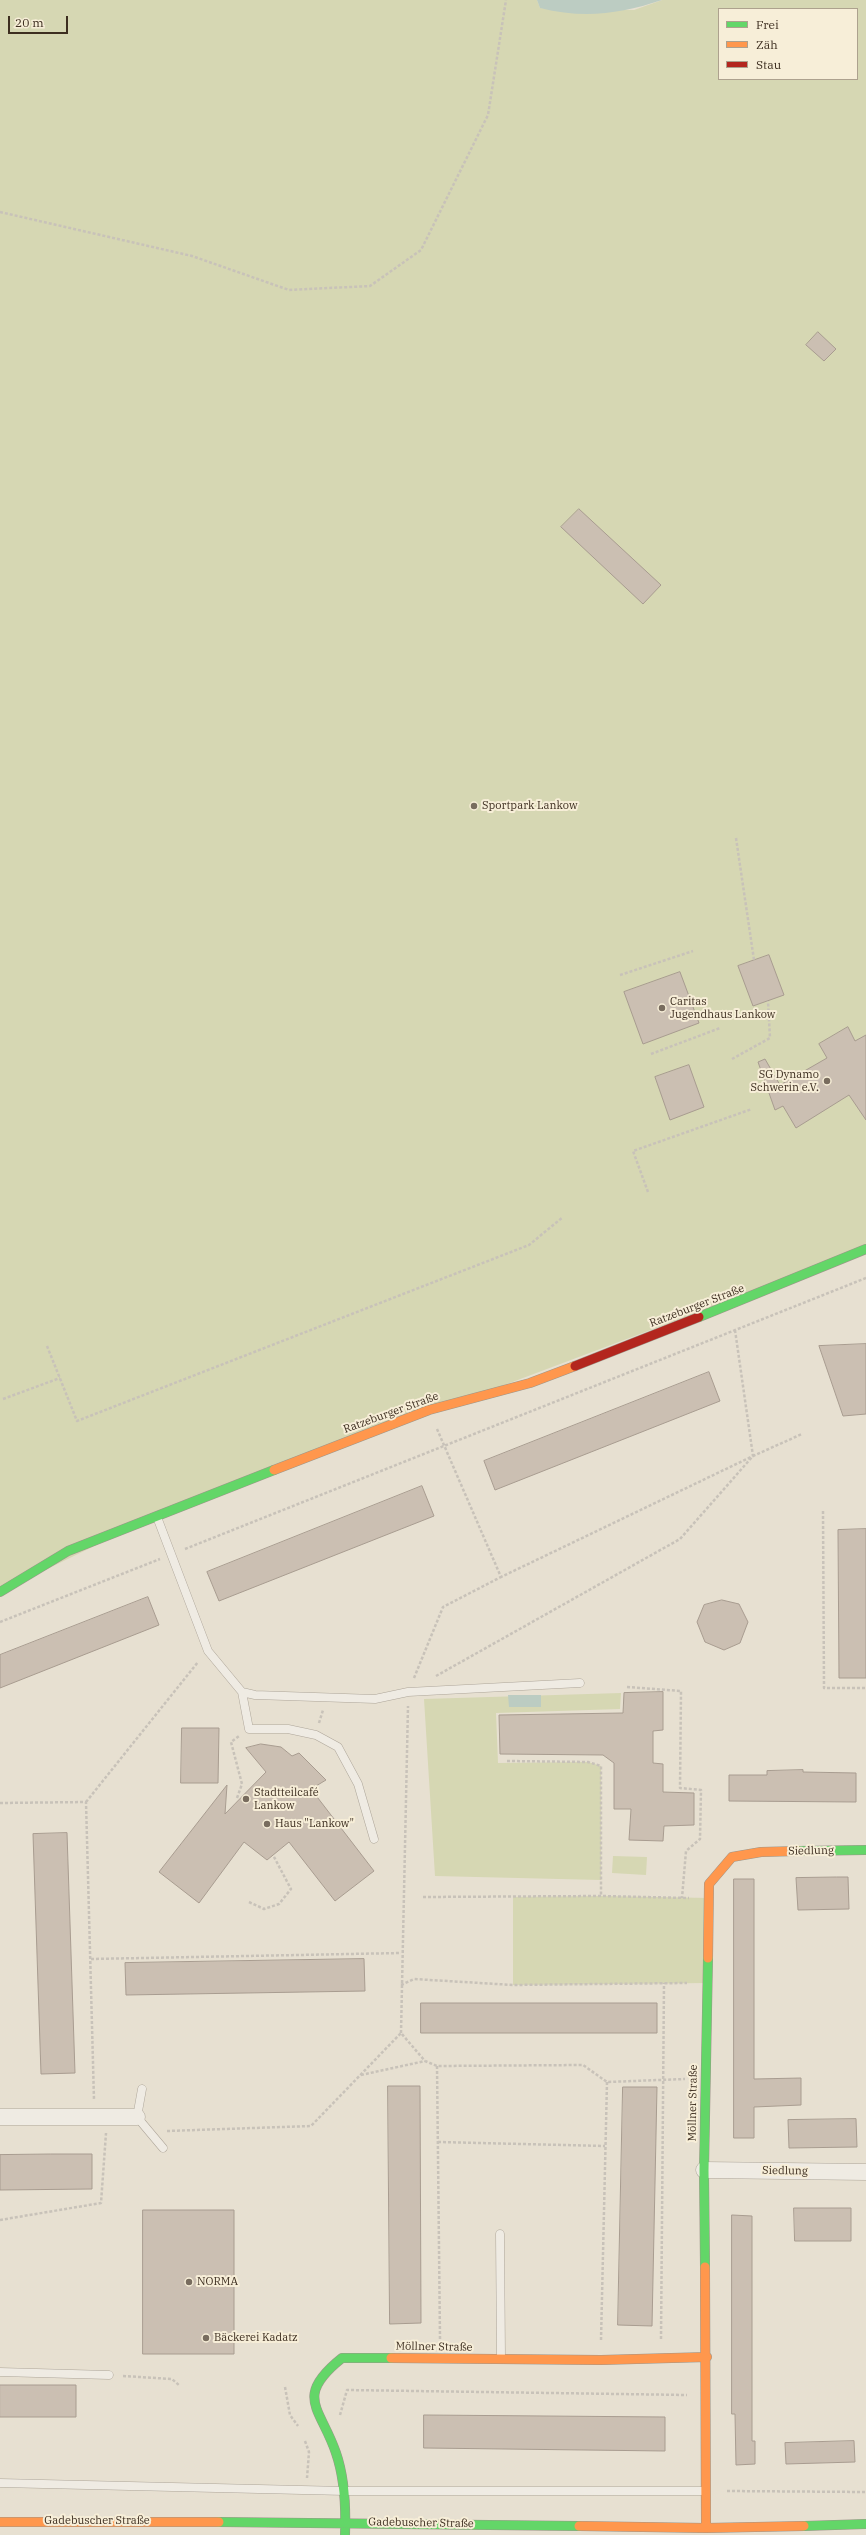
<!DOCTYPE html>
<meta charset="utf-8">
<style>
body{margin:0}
#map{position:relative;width:866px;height:2535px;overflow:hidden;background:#e7e0d1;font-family:"IBM Plex Serif",serif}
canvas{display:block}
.legend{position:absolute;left:718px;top:8px;width:140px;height:72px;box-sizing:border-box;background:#f7eed8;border:1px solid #ada18e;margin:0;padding:5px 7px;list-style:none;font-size:12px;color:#3d2e20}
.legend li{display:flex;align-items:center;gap:8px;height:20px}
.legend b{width:20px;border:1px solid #ada18e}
.scale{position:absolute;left:8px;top:16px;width:60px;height:18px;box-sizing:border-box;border:2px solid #3d2e20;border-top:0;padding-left:5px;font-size:12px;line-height:14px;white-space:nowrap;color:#3d2e20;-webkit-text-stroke:3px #f7eed8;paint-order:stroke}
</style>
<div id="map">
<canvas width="866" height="2535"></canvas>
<ul class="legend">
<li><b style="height:5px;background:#63d668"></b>Frei</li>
<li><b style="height:5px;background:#ff974d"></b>Zäh</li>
<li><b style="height:5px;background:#b3261e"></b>Stau</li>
</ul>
<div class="scale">20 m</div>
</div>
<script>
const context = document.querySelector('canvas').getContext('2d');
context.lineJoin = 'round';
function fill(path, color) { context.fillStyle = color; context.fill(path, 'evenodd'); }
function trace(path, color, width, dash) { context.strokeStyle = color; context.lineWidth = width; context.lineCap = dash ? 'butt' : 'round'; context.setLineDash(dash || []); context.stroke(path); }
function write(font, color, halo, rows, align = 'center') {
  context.font = font + ' "IBM Plex Serif",serif'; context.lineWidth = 4; context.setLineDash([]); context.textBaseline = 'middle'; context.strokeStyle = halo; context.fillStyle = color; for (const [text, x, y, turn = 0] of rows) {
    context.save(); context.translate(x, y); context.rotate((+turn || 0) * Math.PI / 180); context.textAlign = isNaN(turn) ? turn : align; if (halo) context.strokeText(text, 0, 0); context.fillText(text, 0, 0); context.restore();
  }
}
fill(new Path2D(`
 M0,0H537L540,8L634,10L662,0H866V1249L156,1516L0,1592ZM719,9H857V79H719Z
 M621,1693L620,1709L496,1713L498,1763L588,1762L601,1766V1880L435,1876L424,1699Z
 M613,1856L647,1857L646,1875L612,1873Z
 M601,1896L710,1898L708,1983L513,1985V1897Z`), '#d6d7b3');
fill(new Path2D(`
 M537,0H662C620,14 584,19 540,8Z
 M508,1695H541V1707H509Z`), '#bcccc2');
const building = new Path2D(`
 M818,332L836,349L824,361L806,345Z
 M579,509L661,585L643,604L561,527Z
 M769,955L784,995L753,1006L738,966Z
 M680,972L699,1023L643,1044L624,992Z
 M848,1027L855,1041L866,1035V1120L849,1095L796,1128L783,1106L775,1110L758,1062L765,1059L780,1085L827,1058L819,1044Z
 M689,1065L704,1107L670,1120L655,1077Z
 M866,1344V1414L843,1416L819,1346Z
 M709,1372L720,1401L495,1490L484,1461Z
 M422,1486L434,1516L219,1601L207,1572Z
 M866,1529V1678H839L838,1530Z
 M148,1597L159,1625L0,1688V1655Z
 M722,1600L739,1604L748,1622L740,1643L724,1650L705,1642L697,1622L704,1605Z
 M663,1692V1730L653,1731V1763L663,1764V1792L694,1793V1825L664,1826L663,1841L629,1840L631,1809H614V1763L603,1755L500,1754L499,1715L623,1713L624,1693Z
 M182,1728H219L218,1783H181Z
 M261,1744L281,1747L292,1756L299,1753L326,1780L311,1789L374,1871L335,1901L289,1842L267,1860L244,1842L199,1903L159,1872L227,1785L225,1814L266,1772L246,1748Z
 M803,1770V1772L856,1773V1802L729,1801V1775H767V1771Z
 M67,1833L75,2073L41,2074L33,1834Z
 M837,1877H848L849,1909L798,1910L796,1878Z
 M734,1879H754V2079L801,2078V2105L754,2107V2138H734Z
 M364,1959L365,1991L126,1995L125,1963Z
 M421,2003H657V2033H421Z
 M388,2086H420L421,2323L390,2324Z
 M623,2087H657L652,2326L618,2325Z
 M856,2119L857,2147L789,2148L788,2120Z
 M51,2154H92V2189L0,2190V2155Z
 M794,2208H851V2241H795Z
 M143,2210H234V2354H143Z
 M732,2215L752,2216V2441H755V2464L736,2465L735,2414H732Z
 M0,2385H76V2417H0Z
 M424,2415L665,2417V2451L424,2448Z
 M854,2441L855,2462L786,2464L785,2443Z`);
fill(building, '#cbbfb2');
trace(building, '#a89c90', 1);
const lane = new Path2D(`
 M157,1517L208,1651L242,1692L255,1695L375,1699L408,1692L580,1683
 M242,1692L249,1729H288L316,1735L338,1747L358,1784L374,1839
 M142,2089L137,2117L163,2148
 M500,2234L501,2358
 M0,2372L109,2375
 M0,2483L345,2491H705`);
const street = new Path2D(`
 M0,2117H137
 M704,2170L866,2172`);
const fast = new Path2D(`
 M699,1317L866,1249
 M0,1592L68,1551L274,1470
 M798,1851L866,1850
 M705,2267L704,2170L708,1958
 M219,2522L579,2526
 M804,2526L866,2524
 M345,2535C346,2508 345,2479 336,2453C321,2408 293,2397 342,2358H391`);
const slow = new Path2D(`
 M274,1470L429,1410L530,1383L575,1366
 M708,1958L709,1884L732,1857L761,1852L798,1851
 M705,2267L706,2528
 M391,2358L601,2360L707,2357
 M0,2522H219
 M579,2526L706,2528L804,2526`);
const jam = new Path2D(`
 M575,1366L699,1317`);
trace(lane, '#ada599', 9);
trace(street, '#ada599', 17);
trace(fast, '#9c958a', 10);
trace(slow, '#9c958a', 10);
trace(jam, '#9c958a', 10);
trace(new Path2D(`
 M0,212L192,256L289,290L370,286L421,250L488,115L506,0
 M736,838L754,960
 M620,975L693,951
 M651,1054L720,1028
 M732,1059L770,1038L768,1001
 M648,1192L633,1151L752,1109
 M47,1346L77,1421L529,1245L563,1217
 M3,1399L60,1378
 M437,1429L501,1577L753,1456L735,1330
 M823,1511L824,1688H866
 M185,1549L866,1278
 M0,1622L160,1559
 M436,1676L680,1539L753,1456L802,1434
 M414,1678L443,1607L501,1577
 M627,1687L681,1691L680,1788L701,1790L700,1839L686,1851L682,1898
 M319,1723L323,1710
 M507,1761L588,1762L601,1766V1896
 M237,1798L242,1784L231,1742L239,1736
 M86,1802L198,1662
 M0,1803L86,1802L94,2100
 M423,1897L601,1896L689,1898
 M249,1902L264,1909L279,1904L291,1889L273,1855
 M91,1959L401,1953
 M401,1985L414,1979L513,1985L687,1983
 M401,2033L408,1706
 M437,2066L440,2339
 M361,2075L425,2061
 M167,2131L311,2126L401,2033L425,2061L437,2066L583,2065L607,2082L685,2079
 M438,2142L605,2146
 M0,2220L101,2203L106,2133
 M661,2339L664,1983
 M601,2340L607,2082
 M123,2376L172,2379L180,2386
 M285,2387L290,2415L298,2426
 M340,2415L347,2390L687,2395
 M305,2441L309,2452L307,2478
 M727,2491L866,2492`), '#c8c2b9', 2.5, [3, 2]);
trace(lane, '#efebe3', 8);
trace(street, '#efebe3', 16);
trace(fast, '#63d668', 9);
trace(slow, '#ff974d', 9);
trace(jam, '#b3261e', 9);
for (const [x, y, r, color] of [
 [474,806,4,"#786c5e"],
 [662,1008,4,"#786c5e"],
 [827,1081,4,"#786c5e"],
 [246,1799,4,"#786c5e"],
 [267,1824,4,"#786c5e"],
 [189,2282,4,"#786c5e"],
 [206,2338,4,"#786c5e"]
]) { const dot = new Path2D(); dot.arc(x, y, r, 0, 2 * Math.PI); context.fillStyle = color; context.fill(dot); trace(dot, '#f7eed8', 1.5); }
write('11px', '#3d2e20', '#f7eed8', [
 ["Sportpark Lankow",482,806],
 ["Caritas",670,1002],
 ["Jugendhaus Lankow",670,1015],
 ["SG Dynamo",819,1075,"right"],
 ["Schwerin e.V.",819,1088,"right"],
 ["Stadtteilcafé",254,1793],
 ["Lankow",254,1806],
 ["Haus \"Lankow\"",275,1824],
 ["NORMA",197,2282],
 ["Bäckerei Kadatz",214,2338]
], 'left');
write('11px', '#3d2e20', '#f7eed8', [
 ["Ratzeburger Straße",697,1306,-21],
 ["Ratzeburger Straße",391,1413,-20],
 ["Siedlung",811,1851,-1],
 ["Möllner Straße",693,2103,-89],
 ["Siedlung",785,2171,1],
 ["Möllner Straße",434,2347,1],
 ["Gadebuscher Straße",97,2521],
 ["Gadebuscher Straße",421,2523,1]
]);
</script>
